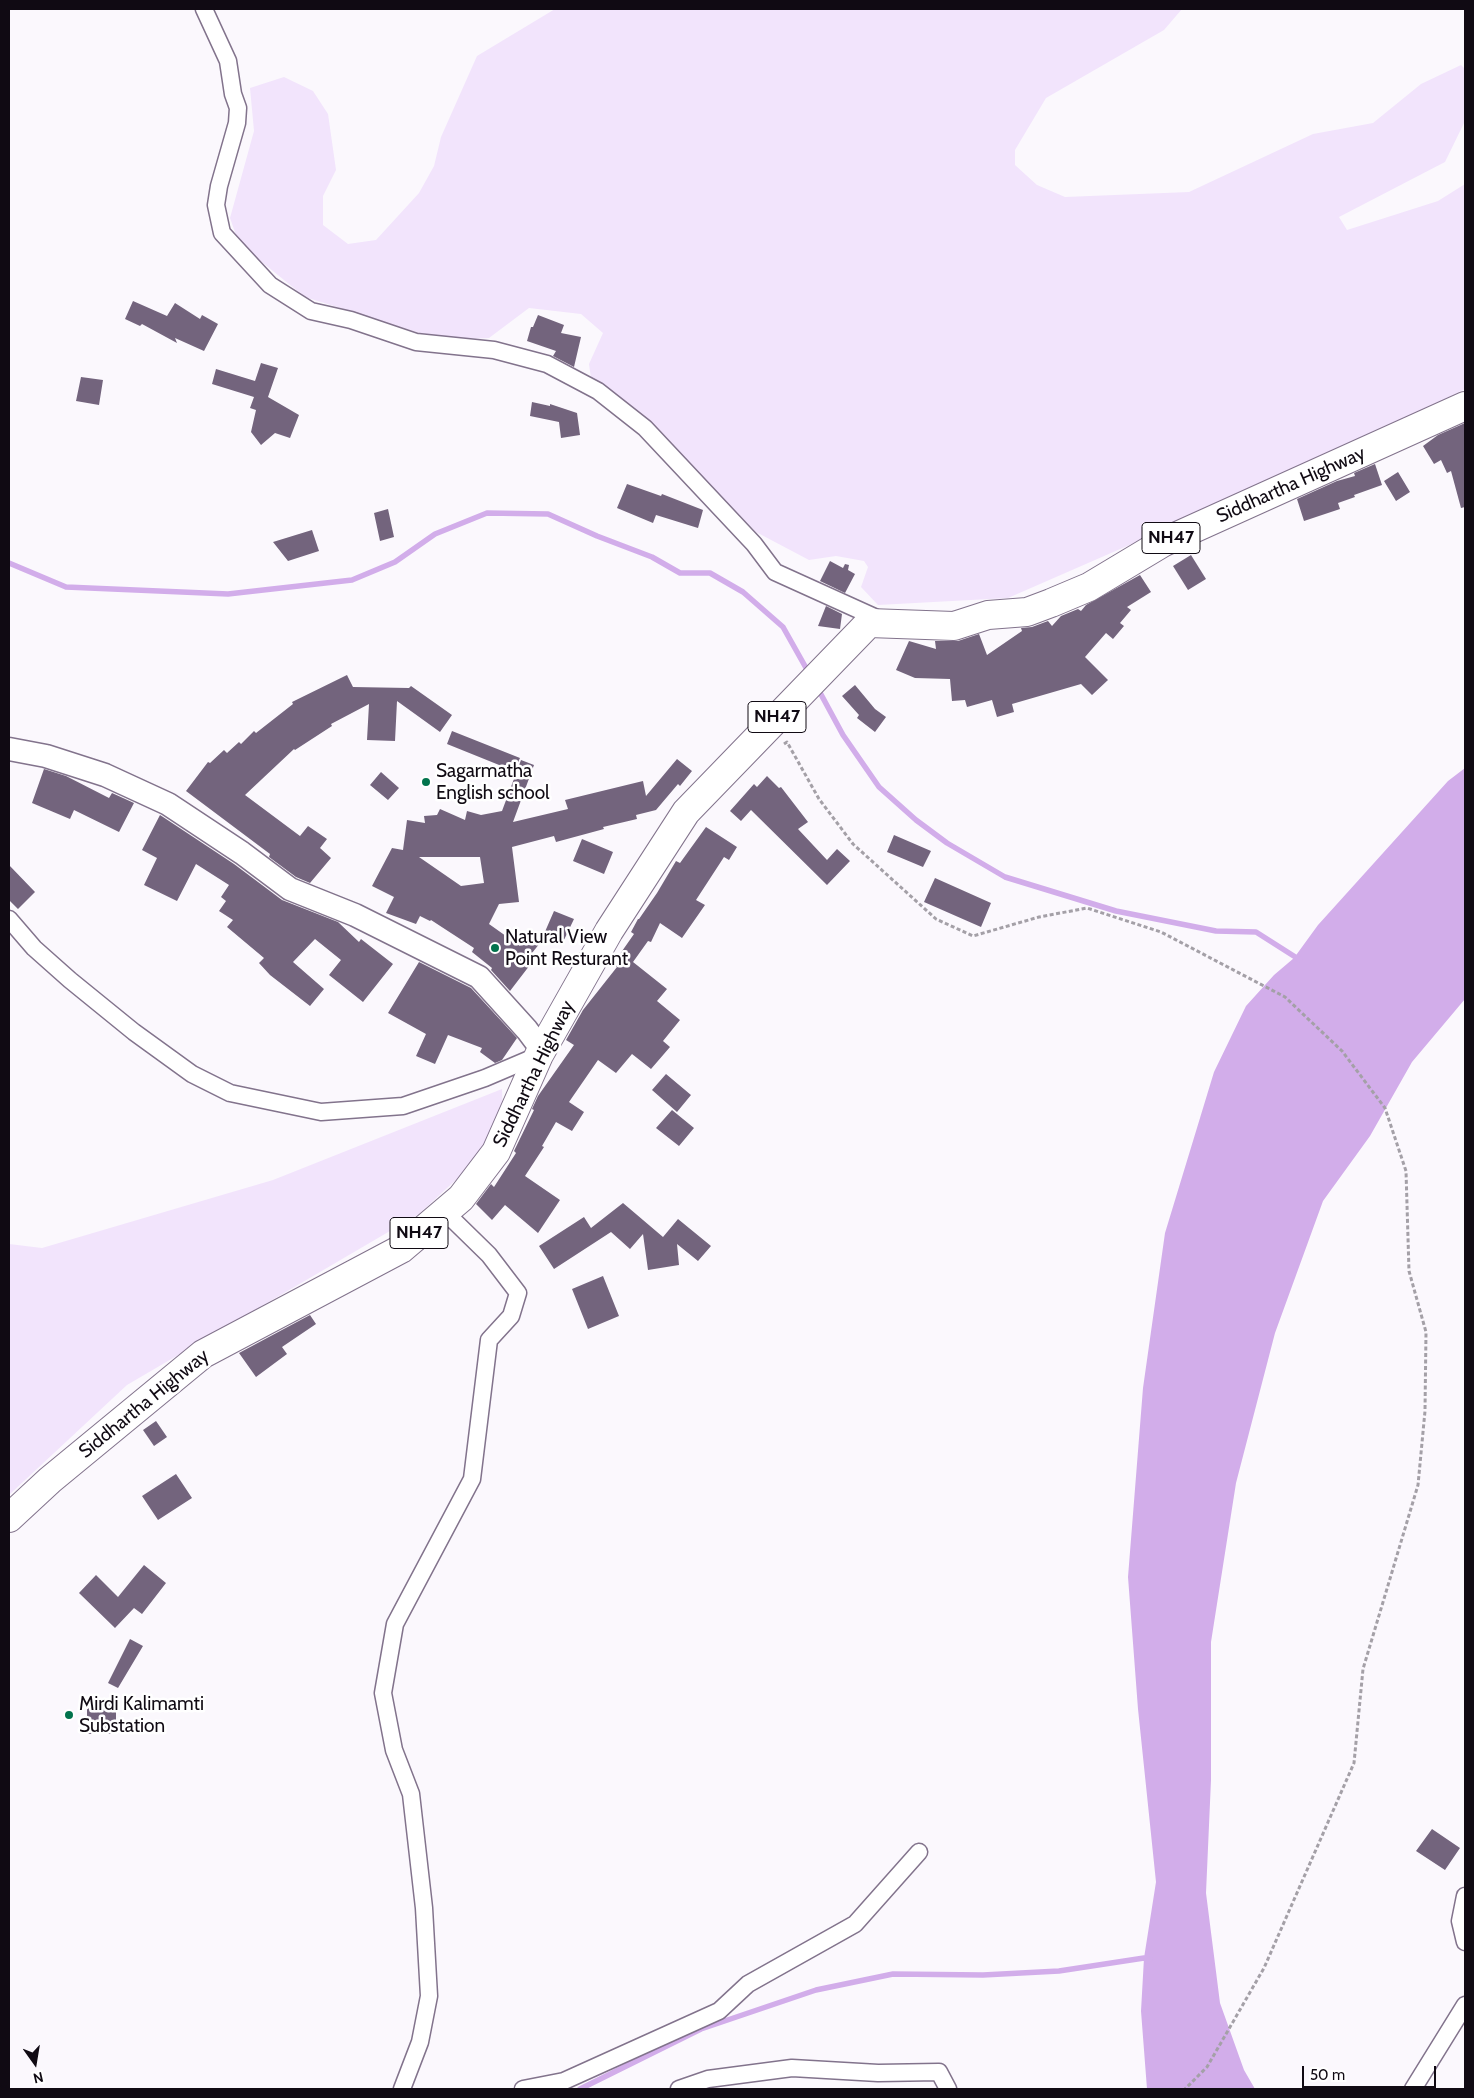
<!DOCTYPE html>
<style>
body{margin:0}
#map{position:relative;width:1474px;height:2098px;overflow:hidden;background:#fbf8fd;font-family:Cabin,sans-serif}
canvas{display:block}
.frame{position:absolute;inset:0;border:10px solid #100a13;pointer-events:none}
.north{position:absolute;left:10px;top:2038px;width:50px;height:50px;-webkit-text-stroke:4px #fff;paint-order:stroke;rotate:167deg;font-size:14px;font-weight:700;line-height:20px;text-align:center;color:#100a13}
.north::after{content:'';display:block;margin:auto;width:18px;height:22px;background:#100a13;clip-path:polygon(50% 0,100% 100%,50% 72%,0 100%)}
.scale{position:absolute;left:1302px;top:2066px;width:134px;height:22px;box-sizing:border-box;border:2px solid #100a13;border-top:0;padding-left:6px;font-size:15px;line-height:18px;white-space:nowrap;color:#100a13;-webkit-text-stroke:4px #fff;paint-order:stroke}
</style>
<div id="map">
<canvas width="1474" height="2098"></canvas>
<div class="frame"></div>
<div class="north">N</div>
<div class="scale">50 m</div>
</div>
<script>
const context = document.querySelector('canvas').getContext('2d');
context.lineJoin = 'round';
function fill(path, color) { context.fillStyle = color; context.fill(path, 'evenodd'); }
function trace(path, color, width, dash) { context.strokeStyle = color; context.lineWidth = width; context.lineCap = dash ? 'butt' : 'round'; context.setLineDash(dash || []); context.stroke(path); }
function write(font, color, halo, rows, align = 'center') {
  context.font = font + ' Cabin,sans-serif'; context.lineWidth = 5; context.setLineDash([]); context.textBaseline = 'middle'; context.strokeStyle = halo; context.fillStyle = color; for (const [text, x, y, turn = 0] of rows) {
    context.save(); context.translate(x, y); context.rotate((+turn || 0) * Math.PI / 180); context.textAlign = isNaN(turn) ? turn : align; if (halo) context.strokeText(text, 0, 0); context.fillText(text, 0, 0); context.restore();
  }
}
fill(new Path2D(`
 M555,9H1182L1164,30L1046,98L1015,150V165L1037,185L1065,197L1189,192L1313,134L1373,123L1421,84L1461,65L1465,69V121L1445,162L1339,217L1347,230L1438,201L1465,184V389L1324,460L1008,598L878,605L861,587L868,567L864,561L836,556L809,560L756,532L649,421L591,378L589,364L603,333L581,314L529,308L489,338L442,340L305,297L247,250L237,238L230,218L254,131L250,88L284,77L313,91L328,114L336,170L323,196V225L348,244L376,240L419,193L434,166L441,137L477,56Z
 M502,1089L503,1117L472,1165L419,1214L127,1385L9,1495V1244L42,1248L273,1180Z`), '#f2e4fc');
fill(new Path2D(`
 M1465,768V999L1412,1062L1370,1136L1323,1201L1275,1333L1236,1483L1211,1642V1780L1206,1893L1220,2003L1244,2070L1255,2089H1147L1141,2011L1144,1958L1156,1882L1138,1709L1128,1577L1143,1388L1165,1233L1214,1072L1246,1006L1274,975L1294,958L1318,925L1448,781Z`), '#d2adea');
trace(new Path2D(`
 M9,563L66,587L228,594L352,580L395,562L435,534L487,513L548,514L597,536L652,557L680,573H710L743,592L783,627L810,675
 M817,687L843,735L879,787L916,820L947,843L1005,877L1116,911L1216,931L1256,932L1300,960
 M580,2089L701,2029L816,1990L893,1974L983,1975L1059,1971L1144,1958L1150,1959`), '#d2adea', 5.5);
fill(new Path2D(`
 M133,301L167,316L175,303L200,319L202,315L218,324L204,351L175,338L177,343L142,324L140,326L125,319Z
 M538,315L564,325L561,333L581,337L574,367L553,356L556,351L527,341L531,327H533Z
 M261,363L278,368L268,397L299,415L290,438L275,433L261,445L251,432L256,410L250,408L254,397L212,384L216,369L255,381Z
 M81,377L103,380L99,405L76,401Z
 M532,402L550,406V404L577,413L580,435L561,438L559,422L530,416Z
 M1465,423V507L1461,508L1451,471L1447,473L1441,460L1434,464L1423,446L1438,435Z
 M1375,464L1382,485L1354,495L1355,497L1338,503L1340,509L1304,521L1297,499L1337,481L1355,476L1354,473Z
 M1398,472L1410,492L1396,501L1384,481Z
 M627,484L661,496L662,494L703,510L698,528L656,515L653,523L617,508Z
 M388,509L394,537L380,541L374,513Z
 M312,530L319,551L288,561L273,542Z
 M1191,555L1206,579L1188,590L1173,566Z
 M830,561L843,568L845,564L849,565L848,570L855,574L845,593L820,581Z
 M1140,575L1151,592L1127,607L1131,610L1120,623L1124,626L1113,639L1106,633L1085,657L1108,680L1092,695L1081,684L1012,704L1014,712L997,717L992,700L967,707L965,700L952,701L950,679L915,678L896,670L909,641L936,649L935,641H958L979,634L987,655L1022,631L1021,628L1032,627L1048,621L1052,626L1061,616L1078,609L1081,611L1086,605Z
 M826,606L842,614L840,629L818,626Z
 M347,675L353,687L409,688L411,686L452,715L440,732L397,701L395,741L367,740L369,704L331,724L332,726L295,750L294,749L245,795L300,836L308,826L327,839L320,848L331,858L310,883L296,877L269,857L270,854L186,791L208,762L210,763L224,750L227,753L239,742L241,744L254,731L256,733L293,704L292,702Z
 M855,685L875,709L886,717L875,732L857,718L859,715L842,696Z
 M452,731L520,758L514,771L447,744Z
 M677,759L692,771L680,786L678,784L656,810L636,815L637,819L603,827L604,829L556,842L554,836L512,847L519,902L499,904L489,924L520,946L529,935L540,943L528,958L533,961L510,991L491,970L492,968L472,952L474,948L431,920L430,921L420,916L416,924L386,913L394,897L372,886L392,848L403,850L407,820L425,823L424,816L437,815L440,809L465,820L467,811L481,815L502,811L521,760L534,765L513,822L568,809L565,800L643,781L646,796ZM419,857H480L484,883L461,886Z
 M44,769L66,776L109,798L112,793L134,803L119,832L74,810L70,819L32,803Z
 M381,772L399,788L388,800L370,785Z
 M767,776L779,788L781,787L808,822L798,829L827,860L837,849L850,861L827,885L751,810L741,821L730,811L754,784L757,787Z
 M160,815L234,864L282,900L338,922L359,942L361,939L393,964L363,1002L329,975L341,960L315,939L293,962L324,989L310,1006L270,975L259,963L264,958L227,927L233,920L219,911L226,901L221,897L229,885L196,864L177,901L144,885L157,858L142,850Z
 M706,827L737,847L729,860L724,857L696,900L705,905L682,938L660,923L651,942L648,941L633,962L667,989L657,1001L680,1020L663,1041L670,1047L651,1069L632,1054L616,1073L598,1060L569,1102L584,1112L572,1131L556,1122L542,1146L544,1147L525,1176L560,1200L538,1233L505,1205L492,1220L476,1204L491,1184L494,1187L516,1153L514,1151L534,1110L532,1109L538,1096L574,1045L566,1040L583,1010L617,967L613,964L634,934L631,932L638,919H639L657,893L676,861L680,863Z
 M894,835L931,851L923,867L887,852Z
 M582,839L613,852L604,874L573,861Z
 M9,865L35,892L18,909L9,900Z
 M935,878L991,903L981,927L924,902Z
 M554,911L574,919L563,942L544,934Z
 M419,962L471,988L517,1038L502,1060L495,1063L480,1052L482,1048L448,1035L435,1064L416,1056L426,1034L388,1013Z
 M666,1074L691,1095L677,1112L652,1090Z
 M672,1110L694,1128L679,1146L656,1128Z
 M623,1203L663,1237L678,1219L711,1246L698,1261L677,1244L679,1265L648,1270L643,1234L630,1249L611,1232L554,1269L539,1246L584,1217L591,1228Z
 M603,1276L619,1316L588,1329L572,1289Z
 M310,1315L316,1324L282,1347L287,1354L256,1377L239,1353Z
 M156,1421L167,1437L154,1446L143,1430Z
 M176,1474L192,1498L158,1520L142,1496Z
 M144,1565L166,1583L142,1614L134,1608L115,1628L79,1593L96,1575L118,1597Z
 M130,1639L143,1646L118,1688L108,1683Z
 M87,1703L116,1704V1734H87Z
 M1432,1829L1460,1848L1445,1870L1416,1851Z`), '#73647d');
const street = new Path2D(`
 M204,9L228,61L233,94L238,108L237,123L219,186L216,205L222,233L270,285L311,311L351,320L416,342L494,350L547,364L598,391L645,428L754,544L775,572L881,620
 M9,919L34,948L70,980L134,1032L192,1074L230,1093L321,1112L403,1106L485,1078L539,1055
 M1465,1896L1460,1921L1465,1942
 M402,2089L420,2042L429,1996L424,1908L411,1794L394,1750L383,1693L395,1624L472,1479L489,1340L511,1316L518,1293L489,1255L445,1212
 M523,2089L564,2081L719,2011L748,1984L855,1924L919,1852
 M679,2089L708,2079L792,2068L878,2073L939,2072L948,2089
 M1413,2089L1465,2005`);
const secondary = new Path2D(`
 M9,749L46,756L105,775L168,804L242,853L290,889L355,915L479,977L527,1030L542,1050`);
const highway = new Path2D(`
 M9,1518L50,1480L203,1354L401,1249L461,1198L496,1152L539,1055L609,931L686,812L869,623L954,626L988,615L1027,612L1051,603L1089,587L1164,542L1465,406`);
trace(street, '#82738c', 19);
trace(secondary, '#82738c', 25);
trace(highway, '#82738c', 30);
trace(new Path2D(`
 M784,744L787,742L819,799L853,844L936,919L973,936L1039,917L1087,908L1161,932L1285,997L1342,1051L1385,1108L1406,1171L1409,1271L1426,1332L1425,1411L1418,1485L1363,1669L1354,1763L1264,1968L1207,2067L1185,2089`), '#a4a0a7', 3, [4, 2.5]);
trace(street, '#fff', 16);
trace(secondary, '#fff', 22);
trace(highway, '#fff', 28);
for (const [x, y, r, color] of [
 [426,782,5,"#02734d"],
 [495,948,5,"#02734d"],
 [69,1715,5,"#02734d"]
]) { const dot = new Path2D(); dot.arc(x, y, r, 0, 2 * Math.PI); context.fillStyle = color; context.fill(dot); trace(dot, '#fff', 2); }
for (const [x, y, w] of [
 [1171,538,58],
 [777,717,58],
 [419,1233,58]
]) { const box = new Path2D(); box.roundRect(x - w / 2, y - 15.5, w, 31, 4); context.fillStyle = '#fff'; context.fill(box); trace(box, '#100a13', 1); }
write('bold 18px', '#100a13', null, [
 ["NH47",1171,538],
 ["NH47",777,717],
 ["NH47",419,1233]
]);
write('19px', '#100a13', '#fff', [
 ["Siddhartha Highway",1291,485,-24],
 ["Siddhartha Highway",534,1074,-64],
 ["Siddhartha Highway",144,1404,-39]
]);
write('19px', '#100a13', '#fff', [
 ["Sagarmatha",436,771],
 ["English school",436,793],
 ["Natural View",505,937],
 ["Point Resturant",505,959],
 ["Mirdi Kalimamti",79,1704],
 ["Substation",79,1726]
], 'left');
</script>
